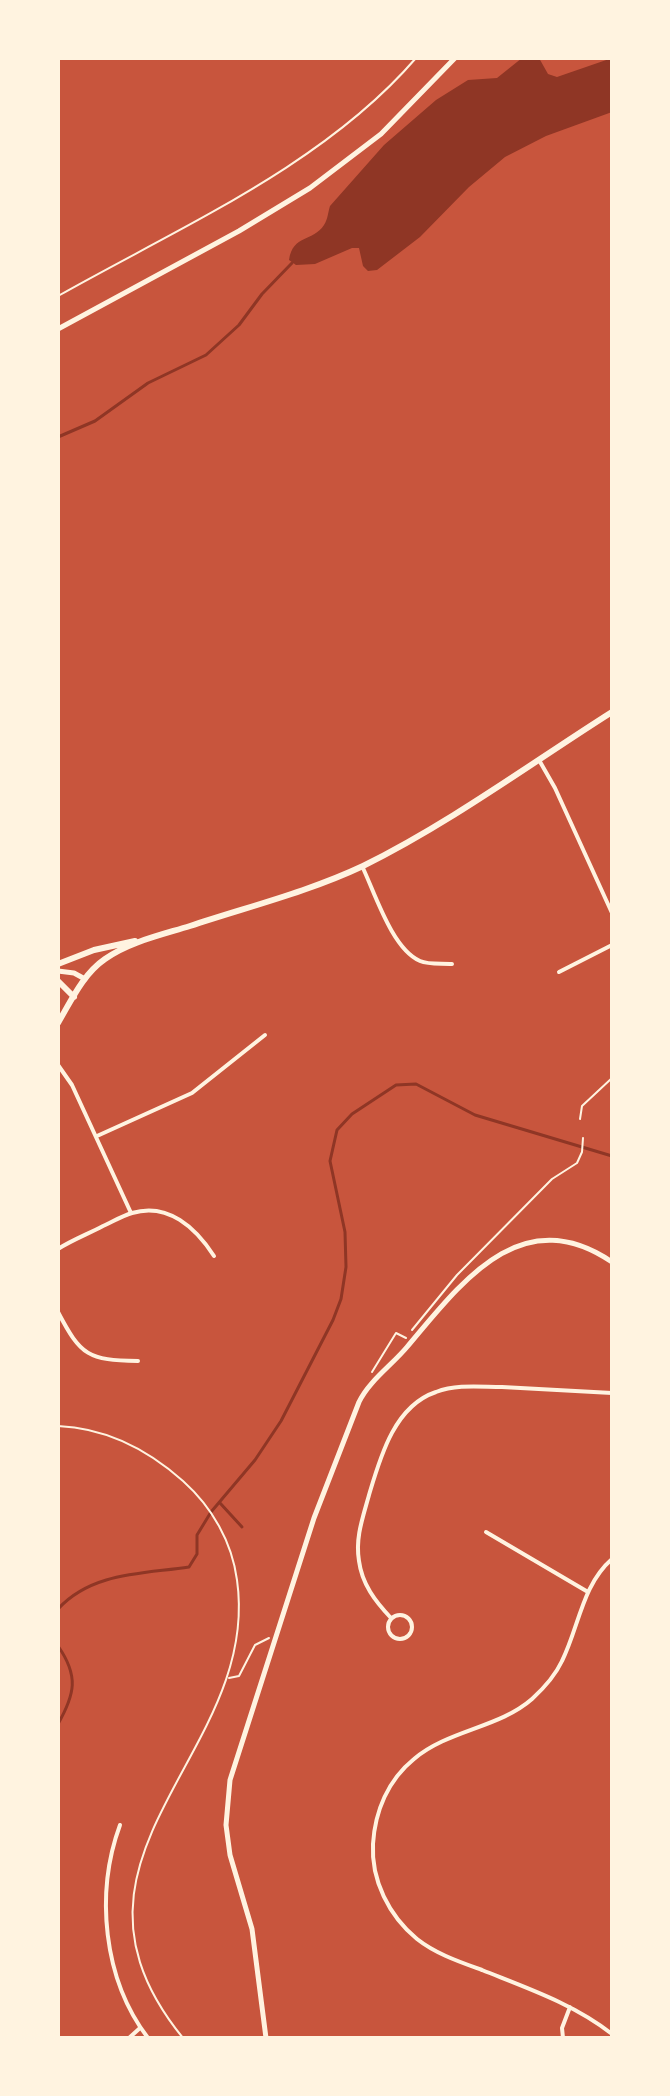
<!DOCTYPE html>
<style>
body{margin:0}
#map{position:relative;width:670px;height:2096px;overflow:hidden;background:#c8553d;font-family:"PT Serif",serif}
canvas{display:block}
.frame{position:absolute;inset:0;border:60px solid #fff3e0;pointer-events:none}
</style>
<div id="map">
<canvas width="670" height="2096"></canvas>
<div class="frame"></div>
</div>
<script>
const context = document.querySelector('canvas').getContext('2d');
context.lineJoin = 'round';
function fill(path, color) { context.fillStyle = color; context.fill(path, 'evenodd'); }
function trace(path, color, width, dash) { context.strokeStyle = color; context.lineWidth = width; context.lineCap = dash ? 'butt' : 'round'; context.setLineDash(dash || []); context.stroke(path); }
fill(new Path2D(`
 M522,58H539L548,74L557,77L612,58V112L546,136L505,157L469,187L420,237L377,270L368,271L363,266L359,248H352L315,264L296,265L289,260C293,234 313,242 324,225C328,219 328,212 330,206L384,145L436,100L468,80L497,78Z`), '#8f3625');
trace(new Path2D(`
 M58,437L95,421L148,383L206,355L239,325L262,294L292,263
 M220,1503L242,1527
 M58,1609C92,1572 143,1574 189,1567L197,1554V1535L211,1512L255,1460L281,1421L333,1320L341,1299L346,1267L345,1232L330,1161L337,1130L352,1114L396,1085L416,1084L475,1115L612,1156
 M58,1646C79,1676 75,1694 58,1724`), '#8f3625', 3);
trace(new Path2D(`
 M58,296C180,227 324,165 416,58
 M580,1119L582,1106L612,1078
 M412,1330L457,1275L552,1179L577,1163L582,1152L583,1138
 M372,1372L396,1333L406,1338
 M58,1426C106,1428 147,1449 183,1481C212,1507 232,1542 237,1580C262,1755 35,1856 183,2038
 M229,1678L239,1676L255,1645L269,1638`), '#fff3e0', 2);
trace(new Path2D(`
 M539,760L555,788L612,913
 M362,866C375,893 392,949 420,961C429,965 442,963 452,964
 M559,972L612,945
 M58,1065L72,1085L131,1213
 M97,1136L192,1093L265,1035
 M58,1249C72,1240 88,1234 103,1226C112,1222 122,1216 132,1213C168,1202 196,1228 214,1256
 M58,1312C81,1356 88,1360 138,1361
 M486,1532L588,1592
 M612,1559C582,1585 579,1627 562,1661C555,1676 544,1688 532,1699C499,1728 448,1730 414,1759C388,1780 375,1811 373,1844C371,1880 389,1916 417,1939C436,1954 460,1962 482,1970C527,1988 574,2004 612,2034
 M388 1627a12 12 0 1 1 24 0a12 12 0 1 1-24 0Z
 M391,1618C375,1601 362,1584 359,1561C355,1538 363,1517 369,1495C380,1458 394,1406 436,1392C457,1384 480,1387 502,1387C539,1389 575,1391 612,1393
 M120,1825C95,1893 103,1979 148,2038
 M129,2038L140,2028
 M275,2038H285
 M563,2038L562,2028L570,2007`), '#fff3e0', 4);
trace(new Path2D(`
 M58,329L239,231L310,188L381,134L455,58
 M58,971L74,973L85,979
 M266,2038L252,1929L230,1855L226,1825L230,1780L314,1518L359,1402C369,1381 392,1365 407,1347C461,1283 521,1200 612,1262`), '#fff3e0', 5);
trace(new Path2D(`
 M58,964L94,950L135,941
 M58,981L74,997
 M58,1023C71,1001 83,974 105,959C129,942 161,935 190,926C247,907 308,892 363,866C450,823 530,764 612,712`), '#fff3e0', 6);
</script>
